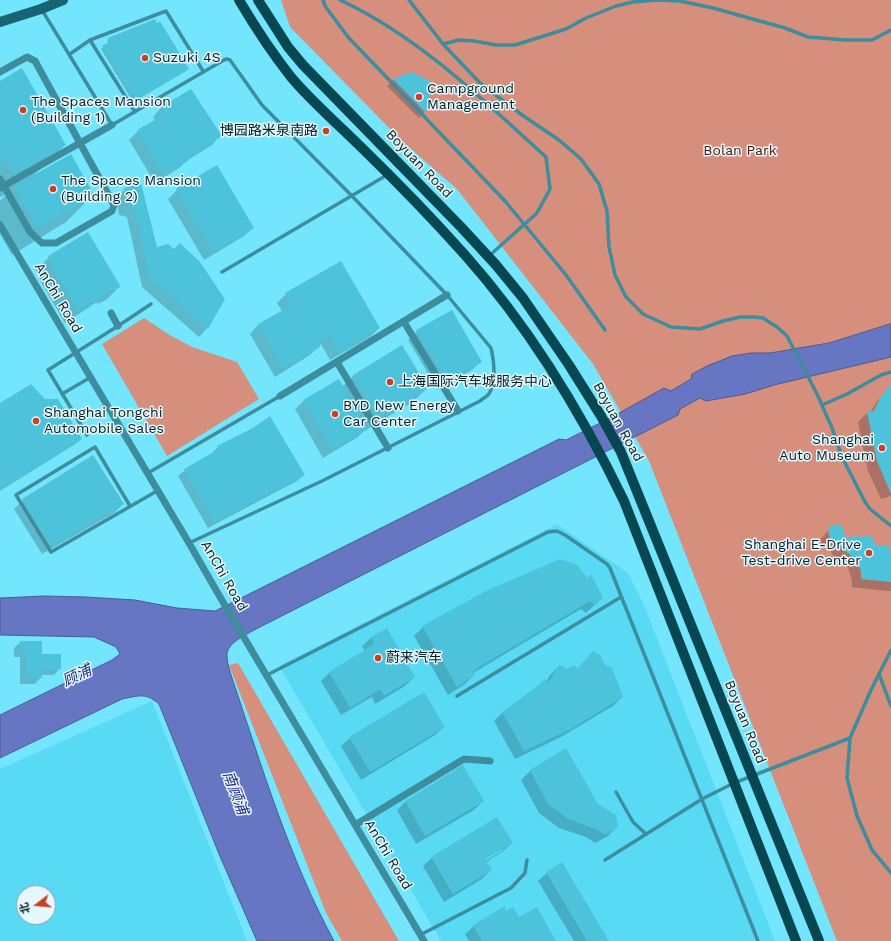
<!DOCTYPE html>
<meta charset="utf-8">
<style>
body{margin:0}
#map{position:relative;width:891px;height:941px;overflow:hidden;background:#73e6fe;font-family:"Work Sans","Noto Sans SC",sans-serif}
canvas{display:block}
.north{position:absolute;left:16px;top:885px;width:40px;height:40px;box-sizing:border-box;background:#e4f8fd;border:1px solid #8ba1a6;border-radius:50%;rotate:254deg;font-size:11px;font-weight:700;line-height:16px;text-align:center;color:#051f24}
.north::after{content:'';display:block;margin:auto;width:14px;height:18px;background:#cb4024;clip-path:polygon(50% 0,100% 100%,50% 72%,0 100%)}
</style>
<div id="map">
<canvas width="891" height="941"></canvas>
<div class="north">北</div>
</div>
<script>
const context = document.querySelector('canvas').getContext('2d');
context.lineJoin = 'round';
function fill(path, color) { context.fillStyle = color; context.fill(path, 'evenodd'); }
function trace(path, color, width, dash) { context.strokeStyle = color; context.lineWidth = width; context.lineCap = dash ? 'butt' : 'round'; context.setLineDash(dash || []); context.stroke(path); }
function write(font, color, halo, rows, align = 'center') {
  context.font = font + ' "Work Sans","Noto Sans SC",sans-serif'; context.lineWidth = 3; context.setLineDash([]); context.textBaseline = 'middle'; context.strokeStyle = halo; context.fillStyle = color; for (const [text, x, y, turn = 0] of rows) {
    context.save(); context.translate(x, y); context.rotate((+turn || 0) * Math.PI / 180); context.textAlign = isNaN(turn) ? turn : align; if (halo) context.strokeText(text, 0, 0); context.fillText(text, 0, 0); context.restore();
  }
}
fill(new Path2D(`
 M557,524L628,573L644,605L775,941H441L279,666Z
 M152,701L247,941H0V769ZM24,893H48V917H24Z`), '#58daf5');
fill(new Path2D(`
 M281,0H891V941H837L649,461L593,364L457,189L404,143L290,27Z
 M144,318L168,334L192,347L237,362L259,399L167,456L102,344Z
 M238,663L399,941H342L326,913L229,665Z`), '#d68e7d');
const water = new Path2D(`
 M891,324V357L774,385L745,394L706,401L700,398L680,409L678,415L256,629C246,635 226,643 227,656C227,663 230,671 232,678C262,767 289,858 334,941H257L219,854L159,704C145,692 139,696 122,699L0,758V715L112,660L120,654L116,647L94,637L0,635V598L44,596L86,597L135,600L177,608L215,611L559,439L566,440L612,417L664,388L671,391L691,379L692,374L707,366L732,356L751,353H770L829,343Z`);
fill(water, '#6676c3');
trace(water, '#495c93', 1);
fill(new Path2D(`
 M109,39L186,71L133,102L101,49L109,44L107,40Z
 M411,73L431,83L425,112L419,118L387,86L393,80Z
 M0,82L65,145L35,174L93,195L66,222L12,255L0,234V201L8,193L0,197Z
 M190,90L220,136L212,145L188,160L179,168L155,183L129,140L138,131L155,121L153,117L161,108Z
 M140,185L156,249L223,299L207,328L199,337L142,287L127,217L119,215L116,198L125,189Z
 M177,190L253,228L244,236L204,260L168,199Z
 M49,257L119,287L106,300L97,304V302L65,323L41,282V281L36,270Z
 M286,294L379,328L370,337L330,360L321,344L310,355L275,377L250,334L258,325L282,311L277,303Z
 M417,331L481,361L472,370L438,390L408,340Z
 M402,347L427,388L414,401L364,431L358,437L323,458L295,409L304,401L342,387L353,376Z
 M891,389V496L881,499L868,471L858,422L867,413H870L878,400L887,391Z
 M0,404L81,439L77,443L0,491Z
 M218,447L303,475L297,481L208,528L178,476L185,470L212,454V453Z
 M23,500L123,504L114,513L42,554L14,509Z
 M831,527L845,538L875,546L891,558V591H886L852,587V581L848,567L837,560L832,554L831,550L823,547L820,540ZM828,532H830L834,543L832,544Z
 M602,598L586,613L581,609L473,673L474,675L465,684L448,695L414,636L423,627Z
 M387,629L414,677L405,686L375,704L372,697L341,715L321,681L329,673L365,651L362,646L371,638Z
 M21,642L41,655L60,668L54,675H41V677L35,684H20V657H14V648Z
 M559,666L622,697L613,706L561,737L515,759L494,721L503,712L546,682L550,675Z
 M444,727L435,735L361,780L341,746L350,738Z
 M565,750L597,805L617,827L608,836L599,841L595,843L586,837L559,828L539,813L521,780L530,771Z
 M463,767L483,801L474,810L416,844L397,810L405,802Z
 M512,843L503,851L486,862L491,870L482,879L444,902L423,866L432,858ZM503,848V850L482,863L481,861Z
 M547,873L608,941H574L538,881Z
 M506,912L519,918L555,941H469L465,934L474,926Z`), '#0003');
fill(new Path2D(`
 M155,19L157,23L160,21L189,69L135,101L102,46L110,42L108,38Z
 M22,68L66,145L15,174L7,160L0,164V81Z
 M411,72L432,82L426,113L393,79Z
 M191,89L222,136L188,157L189,160L164,175L137,130L165,114L161,107Z
 M71,154L94,195L38,229L14,186Z
 M217,165L254,228L213,252L176,189Z
 M141,183L157,247L168,244L174,249L180,243L200,262L225,299L208,329L150,278L135,208L128,207L124,188Z
 M88,232L121,287L111,291L110,290L79,311L53,268L54,267L48,256Z
 M341,261L380,328L339,353L330,337L318,343L320,347L283,369L258,324L292,305L285,293Z
 M452,310L482,362L447,382L416,330Z
 M402,345L428,388L378,418L353,375Z
 M339,379L368,429L332,450L303,400Z
 M31,384L45,399H58L82,439L0,490V403Z
 M891,384V494L877,461L867,412L874,411L880,398Z
 M270,416L305,475L214,522L184,469L219,449L217,446L253,428Z
 M93,455L124,504L51,546L22,499Z
 M838,524L843,527L845,537H854L858,535L861,537L868,536L873,537L875,545H885L889,546L891,555V582L861,579V572L856,559L845,551L840,546L839,542L831,539L828,530L831,526Z
 M560,559L577,565L587,578L591,574L603,598L595,605L590,601L474,670L475,675L457,687L422,626L486,591Z
 M387,628L415,677L384,696L380,689L350,708L329,672L374,644L371,637Z
 M20,641H42V654H61V669H42V678H26V651H20Z
 M593,651L600,655L605,665L612,668L623,697L571,729L524,751L502,712L535,688L545,679L548,683L559,665L568,669L573,665L578,668Z
 M424,692L445,727L370,772L349,737Z
 M566,748L598,804L616,815L618,827L609,833L604,834L595,829L568,819L548,804L530,770Z
 M463,765L484,801L425,836L405,801Z
 M497,817L513,843L485,859L492,870L453,894L431,857Z
 M562,862L609,941H587L546,872Z
 M505,906L506,911L513,907L519,917L537,907L556,941H482L473,925Z`), '#4dc3db');
trace(new Path2D(`
 M323,0L325,6L348,37L505,201L566,275L605,330
 M340,0C419,37 482,99 546,157L550,189L537,213L489,256
 M409,0L443,44L480,83L522,115L559,140L581,159L599,184L607,211L609,247L615,275L626,297L643,314L671,327L700,329L723,321L740,317H754L763,318L777,327L787,336L817,394L832,428L842,457L865,502L870,509L891,526
 M42,10L112,125L224,60L227,59L230,60L262,105L352,196L447,295L491,348C494,361 497,384 488,395C486,397 482,399 480,401L322,481L189,543
 M90,40L166,11L203,71
 M443,44L459,40L474,41L496,45H515L566,29L586,18L616,6L633,2L657,0L680,1L713,8L785,28L808,37L846,40H872L891,30
 M70,54L90,40L135,112
 M222,272L387,175
 M62,394L91,377
 M822,405L847,394L881,375L891,372
 M87,435L48,370L118,326L151,304
 M148,473L280,396
 M130,506L95,447L16,495L51,552L157,491
 M879,674L891,706
 M267,675L548,532L557,531L565,535L607,564L610,568L758,941
 M457,696L621,597
 M850,738L847,778L857,816L872,850L891,873
 M616,792L633,822L646,834
 M605,860L702,799L734,783L850,738L871,690L891,650
 M420,935L511,888L525,873L527,860`), '#3d8d9d', 3.5);
trace(new Path2D(`
 M0,72L27,57L35,61L114,205L112,211L56,243H42L30,232L0,179
 M0,188L112,125
 M0,225L189,543L220,597L424,941
 M111,313L118,326
 M404,322L458,411
 M337,362L388,448
 M280,396L447,295
 M355,825L464,759L490,761`), '#3d8d9d', 7);
trace(new Path2D(`
 M0,22L41,9L63,0`), '#186472', 10);
trace(new Path2D(`
 M239,0C255,27 272,53 291,77C312,102 338,124 361,147C397,182 432,218 465,255C531,329 581,412 624,501L796,941
 M258,0L288,47L303,65L461,227L496,265L523,298L569,365L601,416L621,452L819,941`), '#064752', 10);
for (const [x, y, r, color] of [
 [145,58,4,"#cb4024"],
 [419,97,4,"#cb4024"],
 [23,110,4,"#cb4024"],
 [326,131,4,"#cb4024"],
 [53,189,4,"#cb4024"],
 [390,382,4,"#cb4024"],
 [335,414,4,"#cb4024"],
 [36,421,4,"#cb4024"],
 [882,448,4,"#cb4024"],
 [869,553,4,"#cb4024"],
 [378,658,4,"#cb4024"]
]) { const dot = new Path2D(); dot.arc(x, y, r, 0, 2 * Math.PI); context.fillStyle = color; context.fill(dot); trace(dot, '#e4f8fd', 1.5); }
write('14px', '#051f24', '#e4f8fd', [
 ["Suzuki 4S",153,58],
 ["Campground",427,89],
 ["Management",427,105],
 ["The Spaces Mansion",31,102],
 ["(Building 1)",31,118],
 ["博园路米泉南路",318,131,"right"],
 ["The Spaces Mansion",61,181],
 ["(Building 2)",61,197],
 ["上海国际汽车城服务中心",398,382],
 ["BYD New Energy",343,406],
 ["Car Center",343,422],
 ["Shanghai Tongchi",44,413],
 ["Automobile Sales",44,429],
 ["Shanghai",874,440,"right"],
 ["Auto Museum",874,456,"right"],
 ["Shanghai E-Drive",861,545,"right"],
 ["Test-drive Center",861,561,"right"],
 ["蔚来汽车",386,658]
], 'left');
write('14px', '#4f1509', '#e4f8fd', [
 ["Bolan Park",740,151]
]);
write('14px', '#051f24', '#e4f8fd', [
 ["Boyuan Road",419,164,46],
 ["AnChi Road",58,298,59],
 ["Boyuan Road",618,422,61],
 ["AnChi Road",224,576,60],
 ["Boyuan Road",745,722,68],
 ["AnChi Road",388,855,59]
]);
write('italic 15px', '#262b86', '#e4f8fd', [
 ["顾浦",77,676,-26],
 ["南顾浦",235,793,69]
]);
</script>
